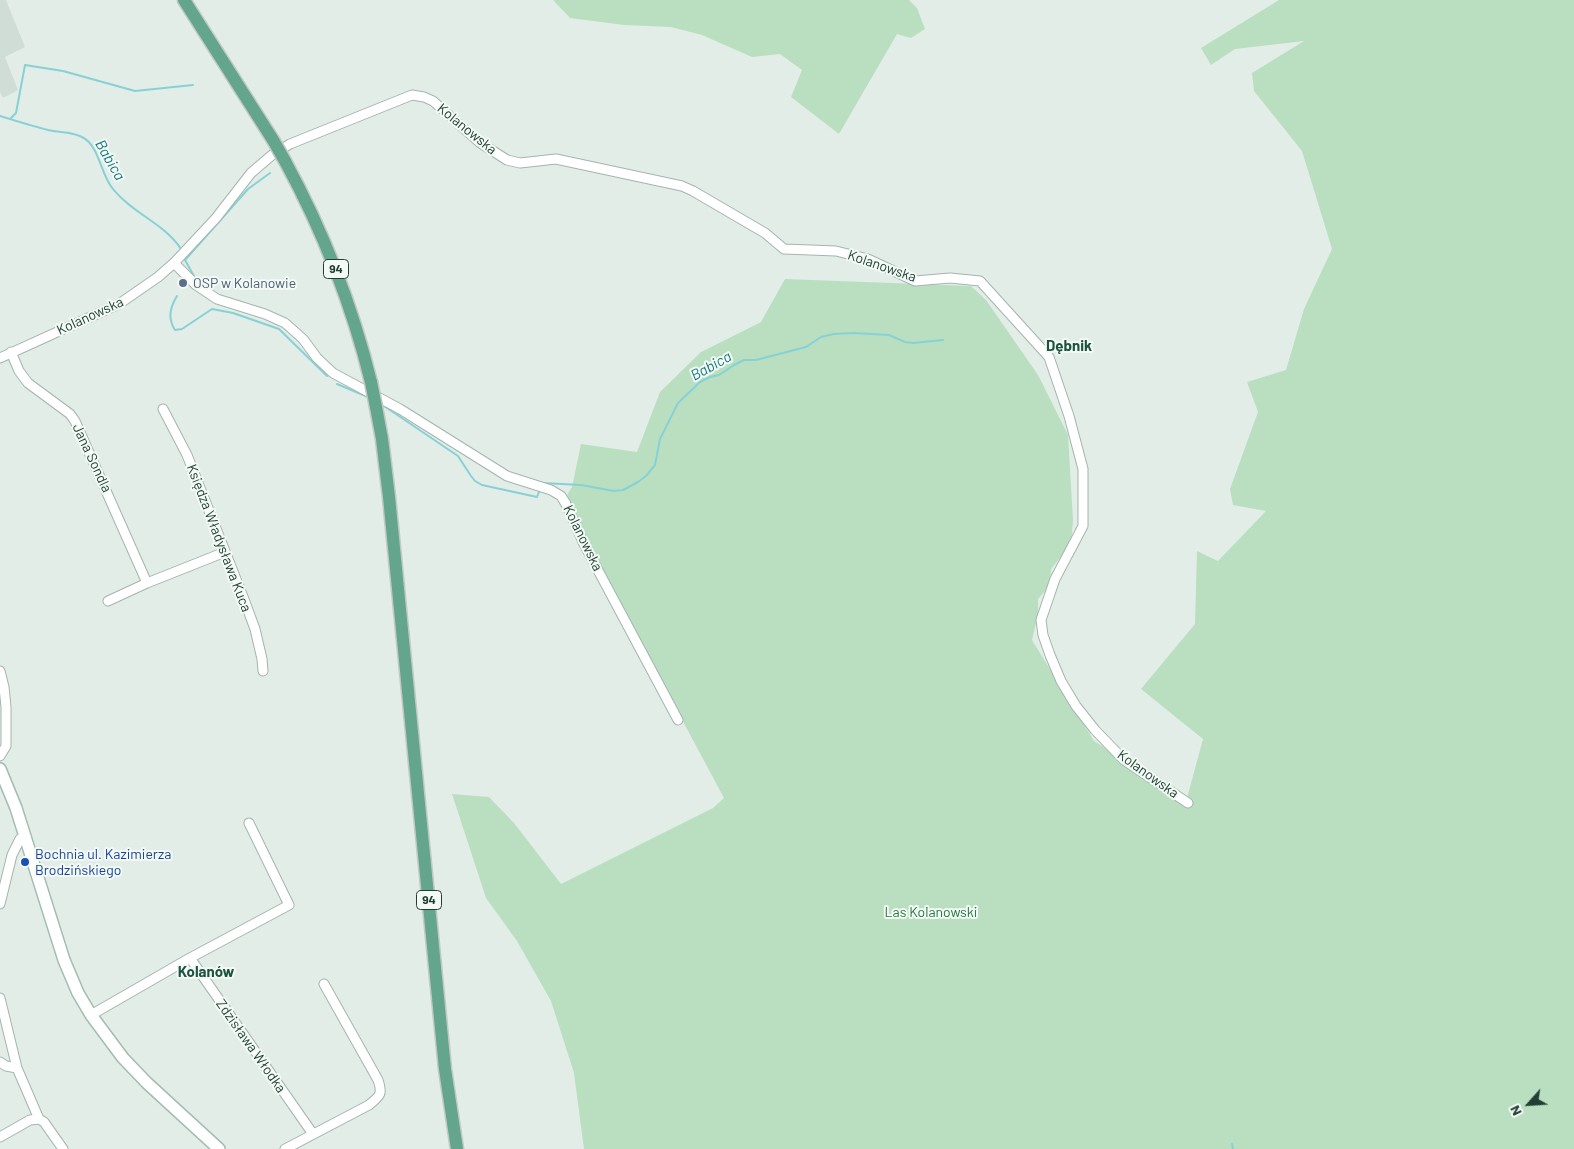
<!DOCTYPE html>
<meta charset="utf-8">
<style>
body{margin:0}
#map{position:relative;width:1574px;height:1149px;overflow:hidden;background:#e2ede7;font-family:Barlow,sans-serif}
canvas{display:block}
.north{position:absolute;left:1504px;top:1079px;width:50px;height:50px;-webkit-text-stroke:4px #f3f9f5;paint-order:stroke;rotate:244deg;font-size:14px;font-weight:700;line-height:20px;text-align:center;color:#213f34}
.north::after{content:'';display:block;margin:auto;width:18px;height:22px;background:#213f34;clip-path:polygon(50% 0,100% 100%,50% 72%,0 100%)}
</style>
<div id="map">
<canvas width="1574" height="1149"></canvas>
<div class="north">N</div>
</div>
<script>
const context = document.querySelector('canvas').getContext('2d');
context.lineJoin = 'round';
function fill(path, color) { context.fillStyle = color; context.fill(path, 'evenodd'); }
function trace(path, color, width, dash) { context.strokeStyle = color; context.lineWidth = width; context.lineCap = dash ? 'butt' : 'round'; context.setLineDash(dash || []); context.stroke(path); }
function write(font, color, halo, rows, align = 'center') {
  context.font = font + ' Barlow,sans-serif'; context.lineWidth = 4; context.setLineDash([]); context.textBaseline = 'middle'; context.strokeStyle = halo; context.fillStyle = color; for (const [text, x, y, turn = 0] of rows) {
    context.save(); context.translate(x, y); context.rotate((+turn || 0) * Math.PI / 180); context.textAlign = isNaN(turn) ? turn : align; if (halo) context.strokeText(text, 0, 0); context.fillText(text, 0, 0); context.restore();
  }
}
fill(new Path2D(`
 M0,0H6L25,47L5,57L18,90L3,98L0,92Z`), '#d0ddd6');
fill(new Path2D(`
 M553,0H909L917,8L925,29L911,38L897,34L839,134L791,97L802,70L780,54L752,57L702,35L671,27L624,25L570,18Z
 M1279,0H1574V1149H584L574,1073L551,1001L517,941L486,898L452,794L489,797L514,823L561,884L713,808L724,798L577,524L567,495L572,487L581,444L637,452L660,392L701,352L761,322L785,279L971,286L986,300L1038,375L1068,435L1073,520L1071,544L1051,569L1050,585L1038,599V614L1032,640L1094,741L1187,798L1203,739L1141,689L1195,624L1197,551L1218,561L1266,511L1233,505L1230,489L1258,412L1247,382L1286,370L1304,309L1332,249L1302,151L1254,91L1252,73L1304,41L1235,49L1211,65L1201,48Z`), '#b9dfc0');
trace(new Path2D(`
 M0,116C16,121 32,126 48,130C59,133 71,131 82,137C100,146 100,174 113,189C132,213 164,223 181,249
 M10,119L16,113L25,65L63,71L135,91L193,85
 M194,276L185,260L248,189L270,173
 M177,296C170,307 167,318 175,330L182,329L212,309L233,313L279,329L327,376
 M337,384L368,397
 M381,404L458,456L471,476L475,481L482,485L537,497L539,492
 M542,483L581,485L614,491L623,490L638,482L646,476L655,465L660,439L678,403L700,382L710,377L719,375L734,365L744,360H756L806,347L821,337L834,334L854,333L889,335L905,342L913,343L943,340
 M1232,1144L1233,1149`), '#87d1d5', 2);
const minor = new Path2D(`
 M174,263L196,285L217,299L265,314L285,323L303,339L317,358L333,373L400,409L507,476L551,490L561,496L566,504L584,544L678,720
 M11,352L19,371L28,383L70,414L75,421L147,583
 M0,358L119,304L158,277L174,263L216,218L251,173L272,155L290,144L412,95L424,97L433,101L479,142L507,160L520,163L556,159L682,186L693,191L765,233L784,249L836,251L868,259L915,281L950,278L980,281L1049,357L1069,416L1083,469V526L1055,579L1041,620L1043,635L1050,655L1061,681L1076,706L1095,730L1124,760L1188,803
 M163,409L187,455L245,602L255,629L262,659L263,671
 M108,601L147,583L225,552
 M0,671L4,687L6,707V746L0,756
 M0,904L12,855L20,839L26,837
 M190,958L313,1134
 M0,998L17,1068L39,1119L44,1122L63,1149
 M91,1015L190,958L289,905L249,823
 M0,1062L6,1066L17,1068
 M0,1137L30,1120L39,1119
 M285,1149L369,1105C380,1096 383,1094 378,1080L324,984`);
const secondary = new Path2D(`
 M0,769L16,808L64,960L78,993L91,1015L123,1058L147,1083L219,1149`);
const primary = new Path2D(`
 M184,0L273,140
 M285,161C323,231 352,305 371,382
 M376,407L382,439L389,497L445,1069L457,1149`);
trace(minor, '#a4b5ae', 11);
trace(secondary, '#a2bcb1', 14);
trace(primary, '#c1c9c6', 15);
trace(minor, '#fff', 9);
trace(secondary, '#fff', 11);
trace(primary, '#64a58e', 12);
const primaryBridge = new Path2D(`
 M273,140L285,161
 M371,382L376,407`);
trace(primaryBridge, '#c1c9c6', 15, []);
trace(primaryBridge, '#64a58e', 12);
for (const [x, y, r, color] of [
 [183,283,5,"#5c6f8a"],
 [25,862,5,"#1a4fb4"]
]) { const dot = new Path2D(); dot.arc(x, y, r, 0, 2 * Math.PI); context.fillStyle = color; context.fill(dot); trace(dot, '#f3f9f5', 2); }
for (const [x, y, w] of [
 [336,269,25],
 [429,900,25]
]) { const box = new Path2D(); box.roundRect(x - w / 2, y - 9.5, w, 19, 4); context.fillStyle = '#f3f9f5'; context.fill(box); trace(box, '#213f34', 1); }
write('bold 12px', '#213f34', null, [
 ["94",336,269],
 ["94",429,900]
]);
write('14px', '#213f34', '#f3f9f5', [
 ["Kolanowska",467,129,39],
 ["Kolanowska",882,266,19],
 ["Kolanowska",90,316,-25],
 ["Jana Sondla",92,458,65],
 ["Księdza Władysława Kuca",219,538,69],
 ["Kolanowska",583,538,64],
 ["Kolanowska",1148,774,36],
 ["Zdzisława Włodka",251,1046,55]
]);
write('14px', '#4e5e75', '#f3f9f5', [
 ["OSP w Kolanowie",193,283]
], 'left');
write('14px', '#164399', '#f3f9f5', [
 ["Bochnia ul. Kazimierza",35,854],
 ["Brodzińskiego",35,870]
], 'left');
write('14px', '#287940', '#f3f9f5', [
 ["Las Kolanowski",931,912]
]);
write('italic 15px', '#17777f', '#f3f9f5', [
 ["Babica",110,160,60],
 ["Babica",711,366,-29]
]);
write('bold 15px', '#1b5340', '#f3f9f5', [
 ["Dębnik",1069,346],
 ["Kolanów",206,972]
]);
</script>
